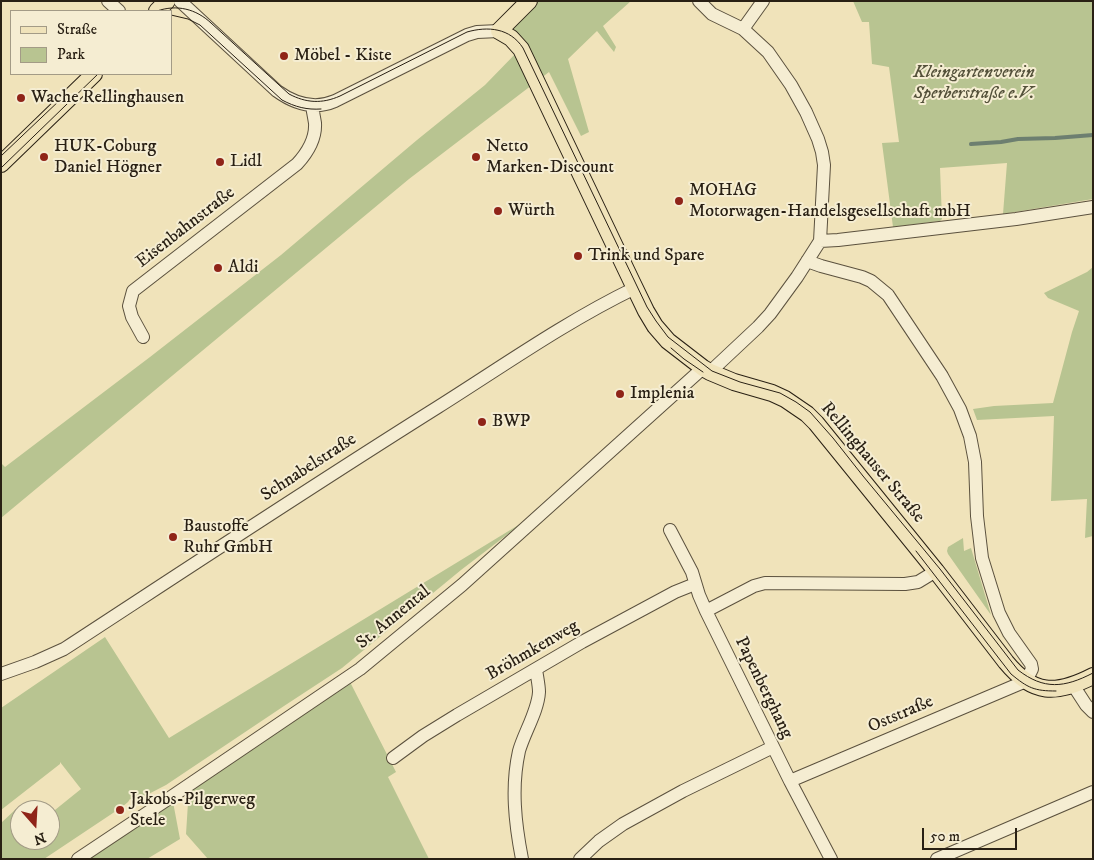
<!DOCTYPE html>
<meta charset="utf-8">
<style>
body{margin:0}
#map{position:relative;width:1094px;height:860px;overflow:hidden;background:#f0e3ba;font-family:"IM FELL DW Pica",serif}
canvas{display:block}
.frame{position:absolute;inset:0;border:2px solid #292014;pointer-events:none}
.legend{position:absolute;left:10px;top:10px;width:162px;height:65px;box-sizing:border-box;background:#f5edd2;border:1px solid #a39b86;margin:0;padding:6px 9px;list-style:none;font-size:15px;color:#292014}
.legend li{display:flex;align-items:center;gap:10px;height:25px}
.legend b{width:25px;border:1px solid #a39b86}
.north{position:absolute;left:10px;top:800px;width:50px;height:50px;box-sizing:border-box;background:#f5edd2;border:1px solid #a39b86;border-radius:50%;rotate:161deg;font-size:14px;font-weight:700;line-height:20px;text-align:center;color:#292014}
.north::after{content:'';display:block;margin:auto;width:18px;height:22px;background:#8f2418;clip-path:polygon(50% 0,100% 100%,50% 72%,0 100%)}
.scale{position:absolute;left:922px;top:828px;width:95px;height:22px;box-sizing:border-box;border:2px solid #292014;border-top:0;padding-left:6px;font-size:15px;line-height:18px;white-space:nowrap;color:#292014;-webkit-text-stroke:4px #f5edd2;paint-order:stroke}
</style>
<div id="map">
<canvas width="1094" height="860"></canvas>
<div class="frame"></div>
<ul class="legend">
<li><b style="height:6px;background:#f0e3ba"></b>Straße</li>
<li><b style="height:14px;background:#b8c491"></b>Park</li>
</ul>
<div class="north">N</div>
<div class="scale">50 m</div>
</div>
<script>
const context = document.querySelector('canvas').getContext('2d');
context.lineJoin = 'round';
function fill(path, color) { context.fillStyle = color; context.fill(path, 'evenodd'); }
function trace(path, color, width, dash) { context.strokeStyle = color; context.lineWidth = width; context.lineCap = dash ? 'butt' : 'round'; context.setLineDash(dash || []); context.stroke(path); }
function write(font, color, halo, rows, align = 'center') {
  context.font = font + ' "IM FELL DW Pica",serif'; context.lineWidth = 4; context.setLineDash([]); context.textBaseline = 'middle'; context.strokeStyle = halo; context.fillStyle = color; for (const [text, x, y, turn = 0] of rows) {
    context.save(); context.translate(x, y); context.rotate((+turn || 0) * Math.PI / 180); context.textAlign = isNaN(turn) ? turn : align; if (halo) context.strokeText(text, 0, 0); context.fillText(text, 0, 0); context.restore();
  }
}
fill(new Path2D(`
 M532,1H631L603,26L616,47L614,52L597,31L568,59L589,132L581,136L549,72L409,179L1,518V463L5,467L150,357L281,255L417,140L485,85L519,50L505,36Z
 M853,1H1093V199L1003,214L1007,163L940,168L942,219L940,221L893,227L882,143L899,142L889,67L872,64L869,22H862Z
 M1093,267V536L1085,538L1087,499L1051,501L1054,416L977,420L973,409L994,406L1053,403L1072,332L1079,311L1048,298L1044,293L1087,272Z
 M525,521L461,570L342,668L284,706L166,785L135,801L130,799L128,802L122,807L44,859H1V823L16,809L20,813V840H50V814L81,789L60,762V764L1,810V708L105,637L169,738Z
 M963,538L964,551L971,548L991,615L948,554L947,551L948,547Z
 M350,682L396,772L388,777L429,859H208L186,834L188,803L193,788Z
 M173,802L180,839L147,859H86Z`), '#b8c491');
trace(new Path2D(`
 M971,144L1001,142L1018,139L1055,138L1093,135`), '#6d7f70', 4);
const minor = new Path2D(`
 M108,1L119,11
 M180,1L277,91C295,104 314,110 335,101L467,35L477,32L499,31
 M699,1L712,14L743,29L768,52L791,85L806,112L818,139L822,152L824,165L820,241L797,277L770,314L758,327L710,372
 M743,29L763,1
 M820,241L838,240L1016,219L1093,207
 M143,337L132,317L129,306L133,291L297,164C308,152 316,139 315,123C314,117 313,112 312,106
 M670,530L692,572L699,595L706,611L790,781L831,859
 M706,611L754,586L765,583L905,584L918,582L936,571
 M1,674L35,662L64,649C188,568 312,486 438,407C503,366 565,322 635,288
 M1073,685L1086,705L1093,712
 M393,758L423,736L457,715L582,642L675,592L695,584
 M790,781L1026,681L1032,669L1031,664L1009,633L999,613L982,558L977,516L975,462L970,436L960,409L942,376L888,295L871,281L862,277L821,266L807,261
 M78,859L174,795L360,669L462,585L703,368
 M522,859C515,823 511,787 519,751C524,733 538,711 539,692C539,685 537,677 536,669
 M580,859L599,841L623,824L683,791L773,747
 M937,859L1093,792`);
const major = new Path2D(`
 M529,1L499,31L511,38L521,49L631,280L646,311L655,326L668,341L703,368L710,372L734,382L772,393L785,399L807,414L816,423L936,571L1006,662C1033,695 1056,695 1093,676
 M157,11L167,1
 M1,164L94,74`);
trace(minor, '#5b513e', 14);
trace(major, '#292014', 18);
trace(minor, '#f5edd2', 12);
trace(major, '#f0e3ba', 16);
trace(new Path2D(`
 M157,11C177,4 196,9 211,23L289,94C306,103 322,104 340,96L467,32C488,26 510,28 523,48L647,307L656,321L668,337L712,371L740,382L780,393L796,402L810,412L833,438L863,476L940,569L1018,670C1044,690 1064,688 1093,673
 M171,15L188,19L200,25L282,100C295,107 307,110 321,109
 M1,156L61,99
 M1,168L98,74
 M671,348L684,359L703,372
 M916,551L1011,674C1028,688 1034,691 1056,691`), '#292014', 1);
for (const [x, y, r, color] of [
 [284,56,5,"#8f2418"],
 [21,98,5,"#8f2418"],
 [44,157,5,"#8f2418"],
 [476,157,5,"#8f2418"],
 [220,162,5,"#8f2418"],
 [679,201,5,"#8f2418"],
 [498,211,5,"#8f2418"],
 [578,256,5,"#8f2418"],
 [218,268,5,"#8f2418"],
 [620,394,5,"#8f2418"],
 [482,422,5,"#8f2418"],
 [173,537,5,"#8f2418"],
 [120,810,5,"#8f2418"]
]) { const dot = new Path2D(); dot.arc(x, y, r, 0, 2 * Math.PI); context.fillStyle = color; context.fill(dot); trace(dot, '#f5edd2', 2); }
write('18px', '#292014', '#f5edd2', [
 ["Möbel - Kiste",294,56],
 ["Wache Rellinghausen",31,98],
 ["HUK-Coburg",54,147],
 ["Daniel Högner",54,168],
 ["Netto",486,147],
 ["Marken-Discount",486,168],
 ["Lidl",230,162],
 ["MOHAG",689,191],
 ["Motorwagen-Handelsgesellschaft mbH",689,212],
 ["Würth",508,211],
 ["Trink und Spare",588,256],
 ["Aldi",228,268],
 ["Implenia",630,394],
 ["BWP",492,422],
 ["Baustoffe",183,527],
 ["Ruhr GmbH",183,548],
 ["Jakobs-Pilgerweg",130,800],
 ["Stele",130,821]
], 'left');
write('italic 18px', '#54513a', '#f5edd2', [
 ["Kleingartenverein",974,73],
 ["Sperberstraße e.V.",974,94]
]);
write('18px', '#292014', '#f5edd2', [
 ["Eisenbahnstraße",186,228,-38],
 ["Rellinghauser Straße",872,463,50],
 ["Schnabelstraße",309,468,-33],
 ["St. Annental",394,618,-39],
 ["Bröhmkenweg",533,651,-30],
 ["Papenberghang",763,688,64],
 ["Oststraße",901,715,-23]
]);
</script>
